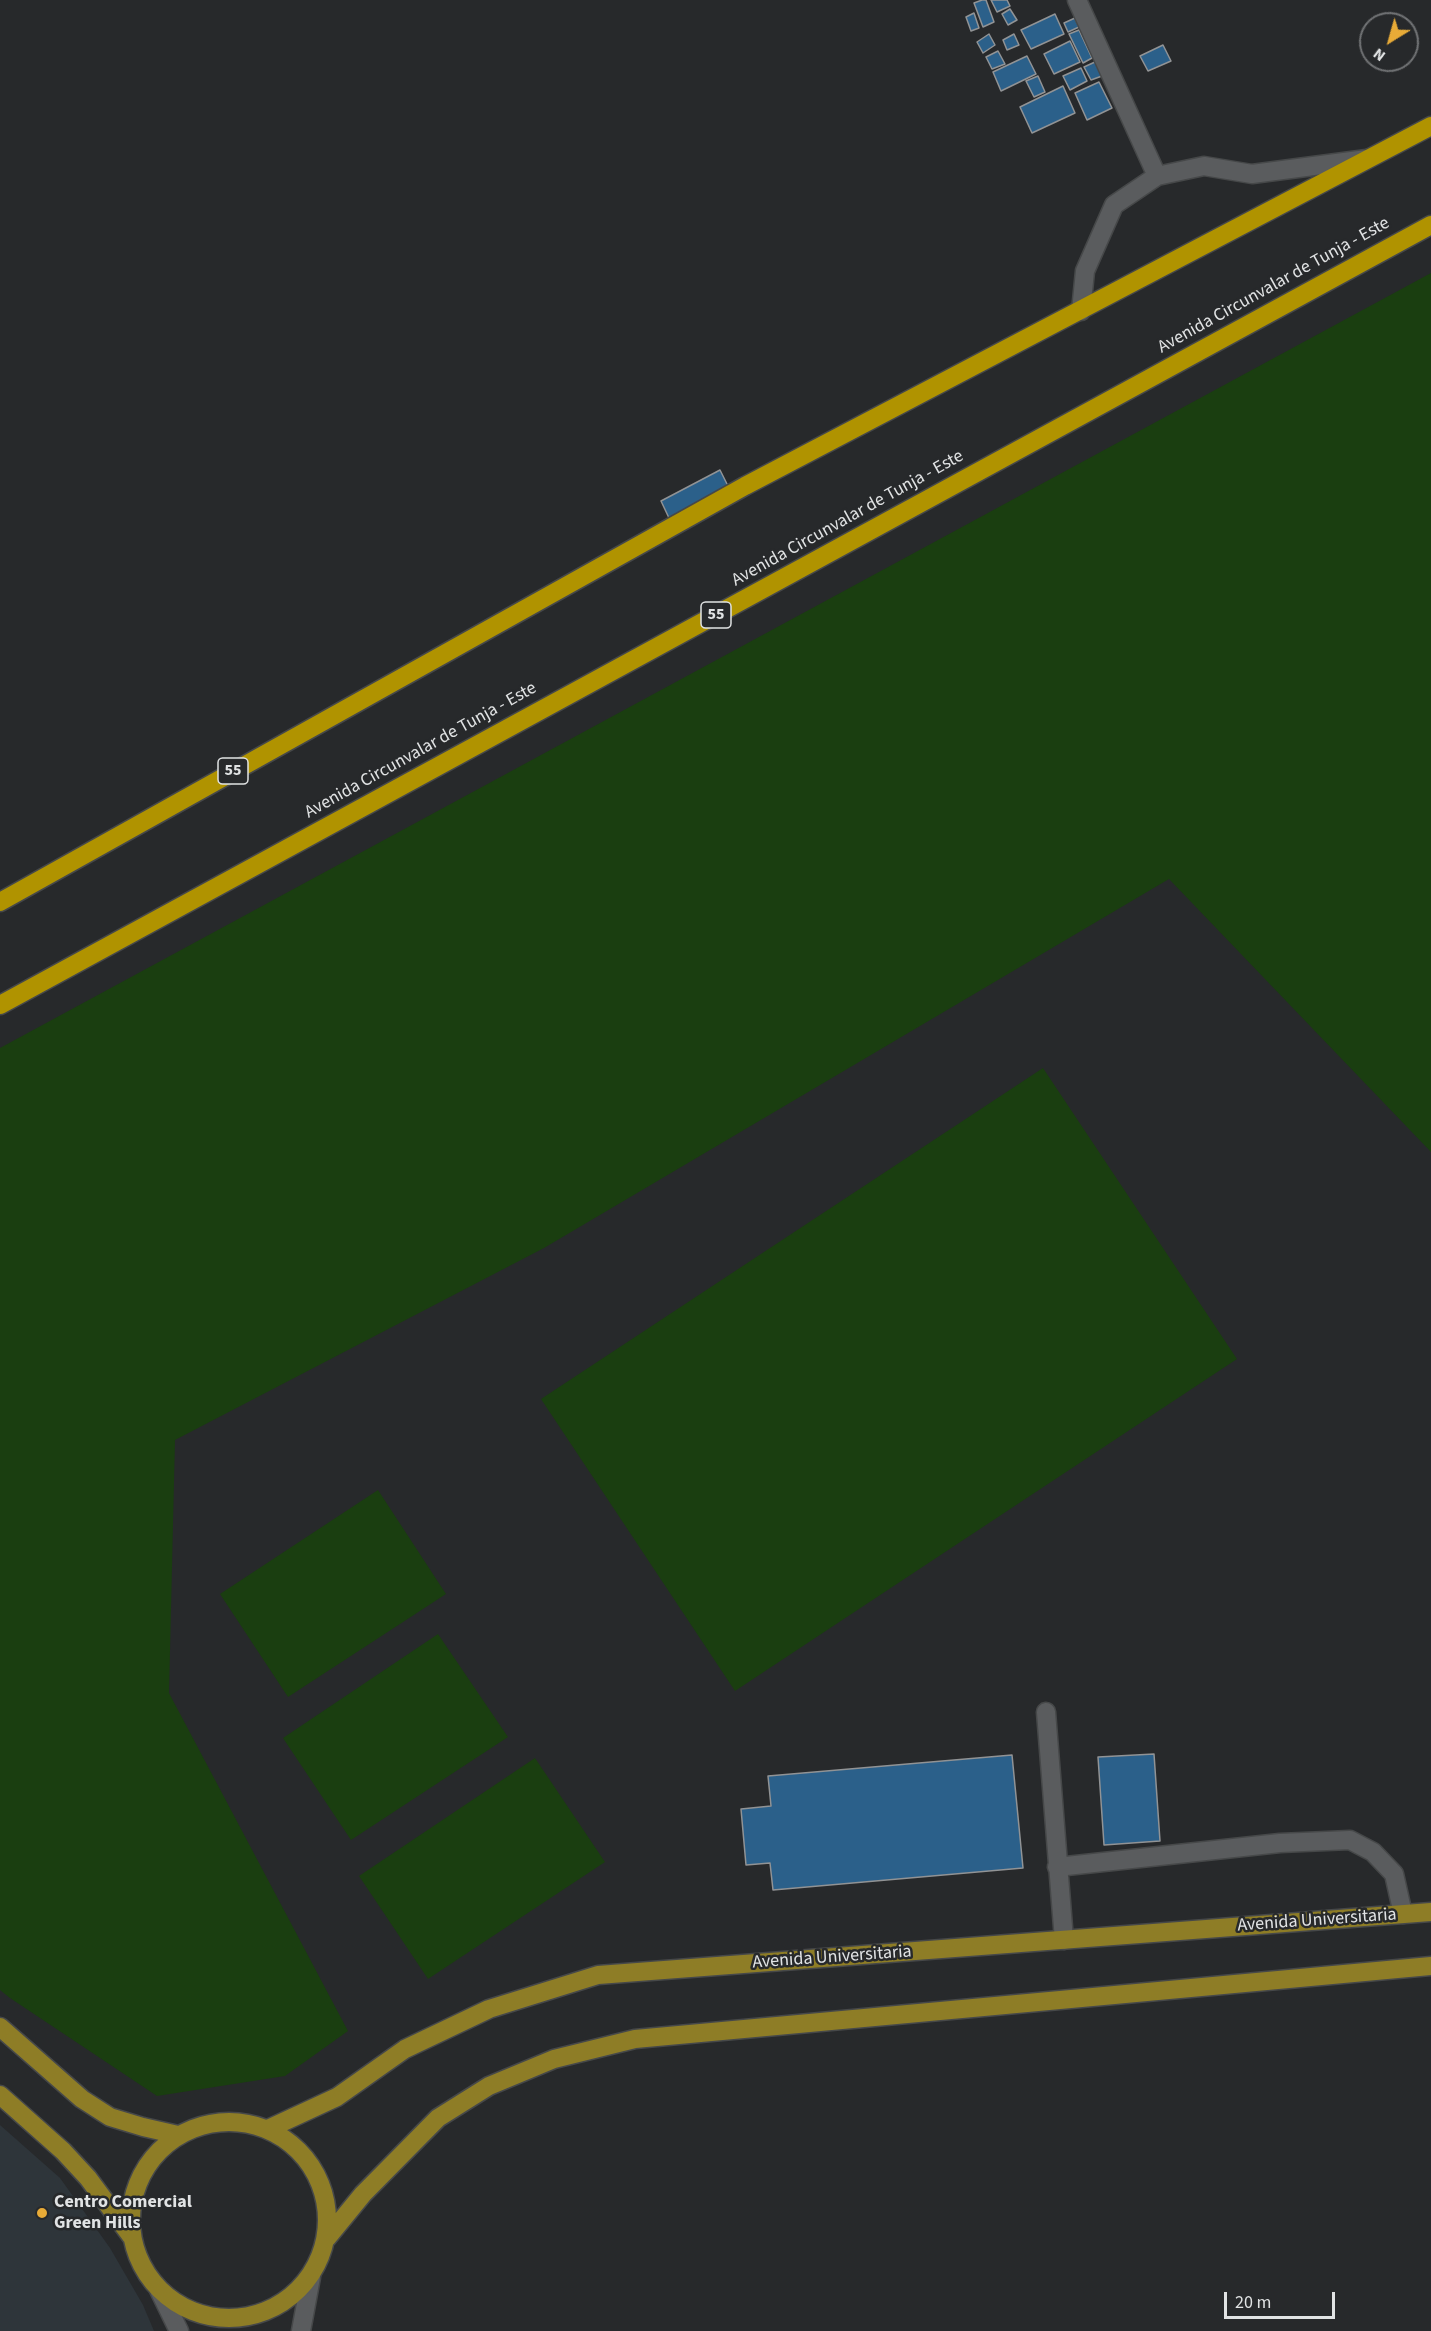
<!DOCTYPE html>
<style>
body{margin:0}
#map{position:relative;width:1431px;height:2331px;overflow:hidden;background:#27292b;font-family:"Source Sans 3",sans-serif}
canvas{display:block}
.north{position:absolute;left:1359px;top:12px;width:60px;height:60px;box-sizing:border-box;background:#27292b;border:2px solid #717375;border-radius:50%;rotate:217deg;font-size:16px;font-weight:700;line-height:24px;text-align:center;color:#e1e3e4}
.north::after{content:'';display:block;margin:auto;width:21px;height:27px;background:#e8ab37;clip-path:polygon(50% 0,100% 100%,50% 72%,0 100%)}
.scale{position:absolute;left:1224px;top:2292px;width:111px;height:27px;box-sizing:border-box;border:3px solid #e1e3e4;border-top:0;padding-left:8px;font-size:18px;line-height:21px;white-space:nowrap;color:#e1e3e4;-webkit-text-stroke:4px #27292b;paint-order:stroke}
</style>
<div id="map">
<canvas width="1431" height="2331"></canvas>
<div class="north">N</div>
<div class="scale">20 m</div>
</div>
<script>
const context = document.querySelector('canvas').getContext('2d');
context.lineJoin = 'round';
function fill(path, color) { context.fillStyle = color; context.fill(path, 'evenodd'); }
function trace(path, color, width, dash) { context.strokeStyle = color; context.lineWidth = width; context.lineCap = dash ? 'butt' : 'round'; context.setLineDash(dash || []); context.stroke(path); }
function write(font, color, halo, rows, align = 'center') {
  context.font = font + ' "Source Sans 3",sans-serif'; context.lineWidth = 5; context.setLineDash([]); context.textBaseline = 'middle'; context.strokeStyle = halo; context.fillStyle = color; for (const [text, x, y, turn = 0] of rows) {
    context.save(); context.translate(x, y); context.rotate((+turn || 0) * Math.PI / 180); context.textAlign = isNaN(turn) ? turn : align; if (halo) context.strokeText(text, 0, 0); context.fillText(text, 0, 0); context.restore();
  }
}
fill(new Path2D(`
 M0,2125L60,2178L110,2248L143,2305L154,2331H0Z`), '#2e353a');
fill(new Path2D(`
 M1431,273V1152L1169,879L544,1248L175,1440L169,1693L348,2031L285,2076L157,2096L10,1998L0,1990V1048Z
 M1043,1068L1237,1359L735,1691L541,1399Z
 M378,1490L446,1594L288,1697L220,1594Z
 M438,1634L508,1737L351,1840L283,1738Z
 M535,1758L605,1862L428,1979L359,1876Z`), '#1a3e10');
const building = new Path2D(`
 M982,0H986L994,22L983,27L974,3Z
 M991,0H1007L1010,6L997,12Z
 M1010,9L1017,20L1008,25L1002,14Z
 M974,13L979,28L971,31L966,17Z
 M1055,14L1064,34L1031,49L1021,30Z
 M1075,18L1079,27L1068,32L1064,23Z
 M1079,30L1092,58L1083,63L1069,34Z
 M989,34L995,45L983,53L977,42Z
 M1014,34L1019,45L1007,50L1003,40Z
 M1070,41L1080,62L1054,74L1044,54Z
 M1163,45L1171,61L1148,71L1140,56Z
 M998,51L1005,64L992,69L986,57Z
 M1027,56L1036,74L1001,91L993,72Z
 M1095,62L1102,76L1091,80L1084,67Z
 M1081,68L1087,81L1070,90L1063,76Z
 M1038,76L1045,92L1034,97L1026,81Z
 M1099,82L1112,108L1087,120L1075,93Z
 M1063,86L1075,113L1032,133L1020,107Z
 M720,470L729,488L669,518L661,501Z
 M1154,1754L1160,1841L1104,1845L1098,1757Z
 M1012,1755L1023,1868L773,1890L770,1863L746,1865L741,1809L771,1806L768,1776Z`);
fill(building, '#2b608a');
trace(building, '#919395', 1.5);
const minor = new Path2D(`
 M1077,0L1157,176
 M1081,311L1085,271L1114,205L1157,176L1204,166L1252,174L1367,159
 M1046,1712L1064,1940
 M1057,1867L1280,1843L1350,1840L1373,1852L1394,1874L1403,1914
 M159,2290L179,2331
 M301,2331L311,2277`);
const major = new Path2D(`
 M0,2027L82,2099L110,2117L143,2127L178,2135
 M0,2095L63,2151L88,2178L131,2236
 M131 2220a98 98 0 1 1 196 0a98 98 0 1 1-196 0Z
 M268,2129L337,2097L405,2049L489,2009L598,1975L1431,1912
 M327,2238L363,2194L438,2118L489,2086L554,2059L635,2039L1431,1966`);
const highway = new Path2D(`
 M0,902L745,486L1431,126
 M0,1005L1431,225`);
trace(minor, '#464849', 21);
trace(major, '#464849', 21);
trace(highway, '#464849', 21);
trace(minor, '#5a5c5e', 18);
trace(major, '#8e7d26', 18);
trace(highway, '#b09300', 18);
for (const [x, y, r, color] of [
 [42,2213,6,"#e8ab37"]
]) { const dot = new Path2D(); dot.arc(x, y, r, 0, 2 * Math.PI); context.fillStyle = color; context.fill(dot); trace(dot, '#27292b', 2); }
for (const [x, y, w] of [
 [716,615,30],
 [233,771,30]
]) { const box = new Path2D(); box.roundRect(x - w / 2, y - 13, w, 26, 4.5); context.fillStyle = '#27292b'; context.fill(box); trace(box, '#e1e3e4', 1.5); }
write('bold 16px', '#e1e3e4', null, [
 ["55",716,615],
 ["55",233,771]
]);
write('18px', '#e1e3e4', '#27292b', [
 ["Avenida Circunvalar de Tunja - Este",1274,286,-29],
 ["Avenida Circunvalar de Tunja - Este",848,519,-29],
 ["Avenida Circunvalar de Tunja - Este",421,751,-29],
 ["Avenida Universitaria",1317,1921,-4],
 ["Avenida Universitaria",832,1958,-4]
]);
write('bold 18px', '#e1e3e4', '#27292b', [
 ["Centro Comercial",54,2203],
 ["Green Hills",54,2224]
], 'left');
</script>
